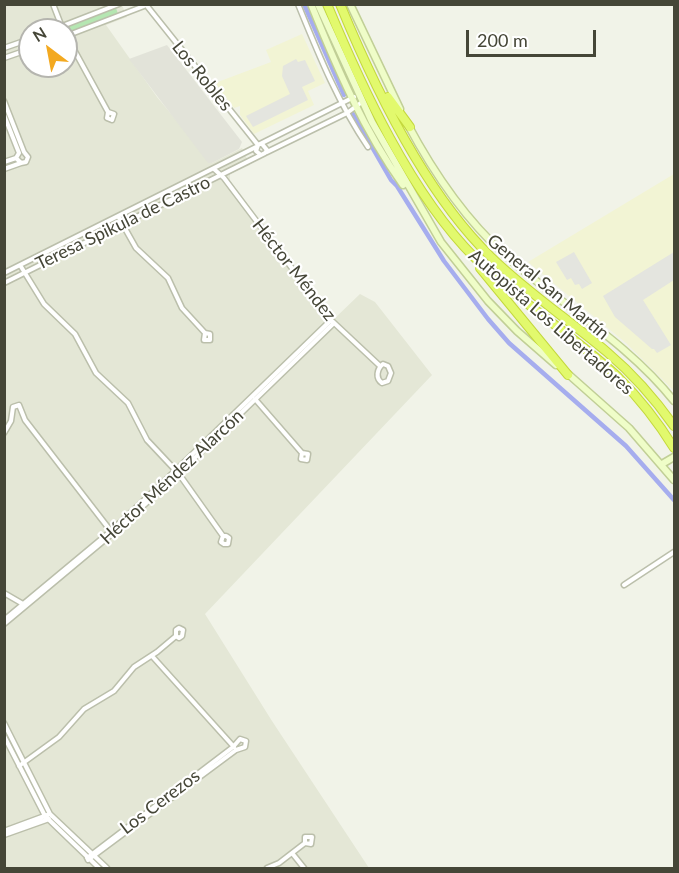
<!DOCTYPE html>
<meta charset="utf-8">
<style>
body{margin:0}
#map{position:relative;width:679px;height:873px;overflow:hidden;background:#f1f3e8;font-family:Lato,sans-serif}
canvas{display:block}
.frame{position:absolute;inset:0;border:6px solid #454637;pointer-events:none}
.north{position:absolute;left:18px;top:18px;width:60px;height:60px;box-sizing:border-box;background:#fff;border:2px solid #b5b5af;border-radius:50%;rotate:328deg;font-size:16px;font-weight:700;line-height:24px;text-align:center;color:#454637}
.north::after{content:'';display:block;margin:auto;width:21px;height:27px;background:#f3a920;clip-path:polygon(50% 0,100% 100%,50% 72%,0 100%)}
.scale{position:absolute;left:466px;top:30px;width:130px;height:27px;box-sizing:border-box;border:3px solid #454637;border-top:0;padding-left:8px;font-size:18px;line-height:21px;white-space:nowrap;color:#454637;-webkit-text-stroke:4px #fff;paint-order:stroke}
</style>
<div id="map">
<canvas width="679" height="873"></canvas>
<div class="frame"></div>
<div class="north">N</div>
<div class="scale">200 m</div>
</div>
<script>
const context = document.querySelector('canvas').getContext('2d');
context.lineJoin = 'round';
function fill(path, color) { context.fillStyle = color; context.fill(path, 'evenodd'); }
function trace(path, color, width, dash) { context.strokeStyle = color; context.lineWidth = width; context.lineCap = dash ? 'butt' : 'round'; context.setLineDash(dash || []); context.stroke(path); }
function write(font, color, halo, rows, align = 'center') {
  context.font = font + ' Lato,sans-serif'; context.lineWidth = 4.5; context.setLineDash([]); context.textBaseline = 'middle'; context.strokeStyle = halo; context.fillStyle = color; for (const [text, x, y, turn = 0] of rows) {
    context.save(); context.translate(x, y); context.rotate((+turn || 0) * Math.PI / 180); context.textAlign = isNaN(turn) ? turn : align; if (halo) context.strokeText(text, 0, 0); context.fillText(text, 0, 0); context.restore();
  }
}
fill(new Path2D(`
 M99,4L100,7L106,5H122L127,17L106,25L157,97L212,163L242,148L250,165L230,174V181L334,319L360,294L375,302L432,375L205,614L272,721L369,868H5V5ZM30,30H66V66H30Z`), '#e4e7d6');
fill(new Path2D(`
 M302,34L325,83L308,91L314,105L254,134L240,115V106L234,108L215,83L271,62L266,50Z
 M674,174V391L626,343L528,262Z`), '#f2f4d4');
fill(new Path2D(`
 M167,45L242,142L239,149L212,163H208L129,59Z`), '#e2e3d9');
fill(new Path2D(`
 M116,8L118,14L68,33L65,30L66,27Z`), '#b5e6b2');
fill(new Path2D(`
 M296,59L298,62L305,60L315,81L302,87L308,100L253,127L246,116L290,94L282,76L283,66Z
 M574,252L592,283L582,289L579,284L575,285L571,278L567,280L556,262Z
 M674,252V280L643,300L671,345L657,353L654,349H652L615,317L603,296Z`), '#e4e5df');
trace(new Path2D(`
 M304,4L344,95
 M353,114L391,180L397,186L444,261L488,319L509,343L626,446L674,500`), '#a6adee', 4.5);
const street = new Path2D(`
 M53,4L63,30
 M298,4C318,53 338,103 368,147
 M147,6L258,145
 M52,30L119,4
 M66,35L108,112L107,118L112,120
 M66,36L144,6
 M4,48L30,39
 M4,58L30,49
 M4,101L24,152
 M108,112L114,114L112,120
 M4,115L19,153L16,158L4,162
 M262,144L267,150L265,153L261,155L256,151L258,145L354,97
 M267,152L347,113L362,102
 M16,158L21,163L26,162L28,157L24,152
 M4,169L21,163
 M214,169L224,178L331,320L380,366
 M118,216L136,248L168,278L182,308L205,333L210,334V340H204L205,333
 M20,265L44,304L75,334L96,373L128,403L147,440L179,474L223,536L221,542L224,544H228L229,538L226,536H223
 M4,273L256,147
 M4,283L261,155
 M383,364L388,366L391,373L388,381L382,383C375,378 377,369 383,364Z
 M255,399L302,453L301,459L307,460
 M4,433L11,421L13,407L19,405L25,420L110,530
 M302,453L308,454L307,460
 M624,585L674,552
 M4,593L23,604
 M4,620L111,531L175,471L331,320
 M4,624L113,533L173,479L334,323
 M152,656L234,747
 M4,723L50,814L107,868
 M4,736L45,816L99,868
 M19,766L59,737L84,709L114,691L134,667L157,652L176,636V630L179,628L183,630L182,636L179,638L176,636
 M4,831L50,814
 M4,835L49,819
 M292,853L304,868
 M87,858L233,747L240,739L246,741L245,747L236,750L88,860
 M267,868L279,863L305,843V837H312L311,844L305,843`);
const secondary = new Path2D(`
 M311,4C336,66 364,131 403,185
 M318,4L372,122L441,242L488,301L517,331L556,365
 M350,4L400,109
 M407,123C433,172 464,218 505,255C561,305 627,342 674,401
 M567,373L629,428L674,480
 M662,464L674,457`);
const highway = new Path2D(`
 M327,4C362,88 411,194 475,258C519,302 573,335 618,377C639,398 658,422 674,448
 M340,4C375,89 425,193 491,257C527,292 569,320 607,352C633,374 655,399 674,426
 M388,97L410,127
 M480,268L568,375`);
trace(street, '#bbbfab', 7);
trace(secondary, '#c1cf96', 9);
trace(highway, '#c4d83d', 10);
trace(street, '#fff', 4);
trace(secondary, '#effdc8', 6);
trace(highway, '#e2f96d', 8);
write('18px', '#454637', '#fff', [
 ["Los Robles",202,76,51],
 ["Teresa Spikula de Castro",123,223,-26],
 ["Héctor Méndez",294,270,52],
 ["General San Martín",548,287,40],
 ["Autopista Los Libertadores",551,322,41],
 ["Héctor Méndez Alarcón",172,477,-43],
 ["Los Cerezos",160,802,-37]
]);
</script>
